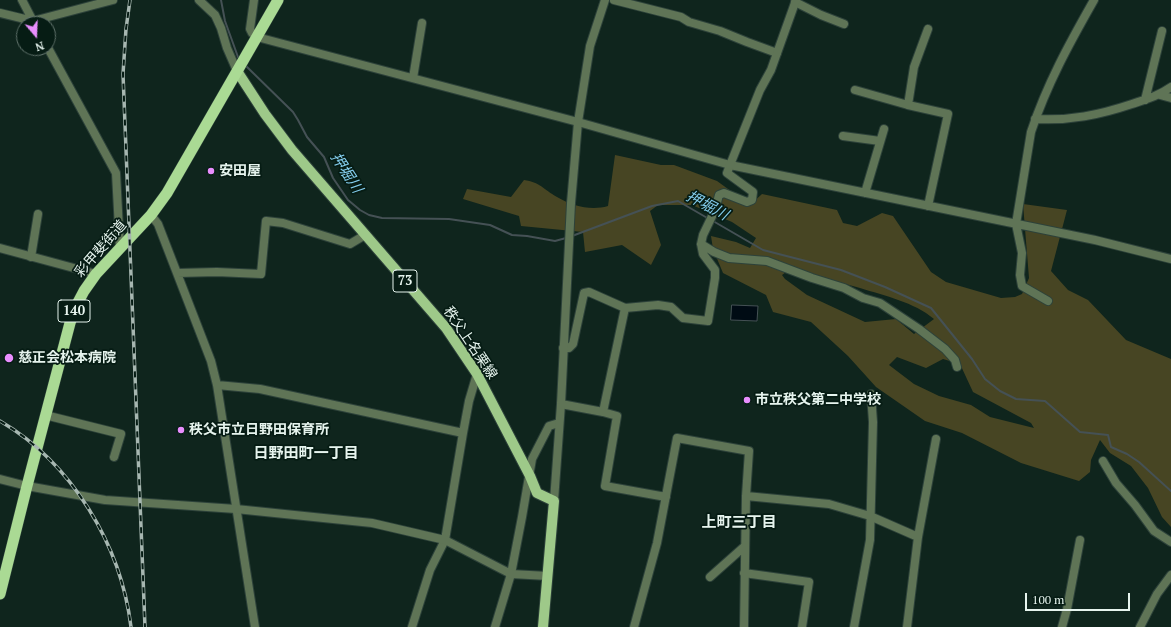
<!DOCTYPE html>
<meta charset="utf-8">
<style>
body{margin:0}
#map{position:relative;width:1171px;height:627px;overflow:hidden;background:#0f251d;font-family:"PT Serif",serif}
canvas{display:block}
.north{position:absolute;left:16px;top:16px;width:40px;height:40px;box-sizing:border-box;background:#061c14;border:1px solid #60726b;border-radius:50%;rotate:161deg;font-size:11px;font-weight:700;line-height:16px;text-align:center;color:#e6f4ee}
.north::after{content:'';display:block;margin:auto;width:14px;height:18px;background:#e98efe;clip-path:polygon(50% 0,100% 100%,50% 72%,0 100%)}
.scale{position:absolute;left:1025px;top:593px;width:105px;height:18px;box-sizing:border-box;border:2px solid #e6f4ee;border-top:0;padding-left:5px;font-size:12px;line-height:14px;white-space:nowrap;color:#e6f4ee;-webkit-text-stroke:3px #061c14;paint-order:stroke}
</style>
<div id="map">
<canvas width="1171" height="627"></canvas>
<div class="north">N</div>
<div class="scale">100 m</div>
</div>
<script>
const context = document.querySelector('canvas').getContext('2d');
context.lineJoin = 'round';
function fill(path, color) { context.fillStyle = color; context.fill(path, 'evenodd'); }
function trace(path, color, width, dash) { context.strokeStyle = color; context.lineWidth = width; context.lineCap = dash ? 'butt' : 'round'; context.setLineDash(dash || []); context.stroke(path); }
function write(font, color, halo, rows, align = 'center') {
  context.font = font + ' "PT Serif","Noto Sans JP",serif'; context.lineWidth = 3.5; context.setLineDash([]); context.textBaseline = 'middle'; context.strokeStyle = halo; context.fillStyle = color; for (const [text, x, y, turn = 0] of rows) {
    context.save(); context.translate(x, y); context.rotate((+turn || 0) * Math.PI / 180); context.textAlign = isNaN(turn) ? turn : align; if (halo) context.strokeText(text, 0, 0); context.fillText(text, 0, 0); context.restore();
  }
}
fill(new Path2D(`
 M615,155L661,165H674L717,181L735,194L739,203L750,205L762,194L837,210L843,223L857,226L882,213L893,216L931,272L946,282L1001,298L1015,297L1022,294L1029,278L1023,204L1067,210L1051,271L1068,290L1088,300L1126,340L1171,359V527L1162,517L1148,488L1131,466L1110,453L1100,440L1091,460L1090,472L1079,481L1021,463L962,433L925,421L876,387L848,356L811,322L773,312L766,295L723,273L713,249L711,236L736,242L750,248L756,238L732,222L692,205H658L650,211L661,245L651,265L622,245L585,252L583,232L521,226L519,216L463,199L467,189L511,197L524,180C540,182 543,189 557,197C572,206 591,211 608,206ZM792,268C814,275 837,282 860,288C885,296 914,302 934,319L914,334L896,319L865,322L807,295L785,279L782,275ZM897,357L926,368L943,359L960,364L973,392L1031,423L1034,428L990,417L971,405L939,396L914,384L889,365Z`), '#474523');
const water = new Path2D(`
 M732,305L758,306L757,321L731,320Z`);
fill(water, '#000b14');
trace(water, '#455155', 1);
trace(new Path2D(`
 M221,0L225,21L238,57L240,59
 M246,66L293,112L298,120L307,137L324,157L333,178L348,200L360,210L369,215L382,218L449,219L490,225L512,235L527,236L555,241L566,238
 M713,221L763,250L841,270L885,287L931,308L972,359L985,379L1000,391L1016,399L1045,401L1080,432L1108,435L1111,447L1127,454L1139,462L1171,491
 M572,236L652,206L678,201L709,219`), '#455155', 2);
const minor = new Path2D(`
 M22,0L34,23
 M199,0L215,15L221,28L227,48L237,71
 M614,0L681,17L689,22L720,31L747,42L777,53
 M795,2L821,15L844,24
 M0,13L33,21L113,0
 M257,37L578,122L730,165L1095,240L1171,259
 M48,48L116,173L120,248
 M413,78L422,23
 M855,90L908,105L948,114L928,206
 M1160,95L1171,98
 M1145,100L1162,31
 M908,105L914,67L928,29
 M1035,119C1070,121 1099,115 1132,104C1147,99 1158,96 1171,87
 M843,136L880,141
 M865,193L884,129
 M151,215L158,224L211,361L217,385L255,627
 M701,244L714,252L729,258L767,261L812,278L844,288L863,298L880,303L919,329L945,349L955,360L957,367
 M31,257L38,214
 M177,273L217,272L261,274L266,221L283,223L350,244L365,235
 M1048,301L1022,286L1020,275L1022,253L1016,224L1031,132C1047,84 1069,44 1094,0
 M563,348H569L573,344L584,293L589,292L625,308L658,305L671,307L683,318L708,321L715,278V270L703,254L701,244L703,235L715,210L719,195L724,193L747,202L752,200L753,192L727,173L730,165
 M217,385L260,389L463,433
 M561,404L603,412L617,416L605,486L666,497
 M603,412L625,308
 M45,415L121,434L114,457
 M1103,461L1116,483L1135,505L1154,531L1171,542
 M0,479L27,486
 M746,496L829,504L870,516L918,537
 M744,573L809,582L802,627
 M710,577L745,546
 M412,627L430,570L445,540L463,433L469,401L477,374
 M495,627L511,574L522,517L532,459L549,426L559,423
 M634,627L657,543L677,438L749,451L746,496L744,627
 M854,627L870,540L873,422L871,394
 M907,627L918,537L936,439
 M1062,627L1067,609L1080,540
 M1140,627L1157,594L1171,575`);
const tertiary = new Path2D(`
 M254,0L250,29L252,33L257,37
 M730,165L760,90L771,70L796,0
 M0,248L96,274
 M27,486L105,500L236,509L372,523L445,540L511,574L548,576
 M554,501L561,404L571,203L578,122L590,46L605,0`);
const primary = new Path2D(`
 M237,71L265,114L292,150L446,328L477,374L530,476L537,493L554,501L543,627`);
const trunk = new Path2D(`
 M0,594L27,486L70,323L75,308L84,291L96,274L151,215L167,193L278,0`);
trace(minor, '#2d423a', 10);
trace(tertiary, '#2d423a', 10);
trace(primary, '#2d423a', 12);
trace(trunk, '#2d423a', 12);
trace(minor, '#5f7456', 8);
trace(tertiary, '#5f7456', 8);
trace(primary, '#9ec989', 10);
trace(trunk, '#aada94', 11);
const rail = new Path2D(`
 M130,0L126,29L123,74L145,627
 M0,421C72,463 121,545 131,627`);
trace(rail, '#a7b7b1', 3.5);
trace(rail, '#061c14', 2, [6]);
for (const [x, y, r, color] of [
 [211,171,4,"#e98efe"],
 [9,358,5,"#e98efe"],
 [747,400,4,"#e98efe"],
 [181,430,4,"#e98efe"]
]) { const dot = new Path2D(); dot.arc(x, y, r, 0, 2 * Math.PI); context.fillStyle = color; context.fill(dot); trace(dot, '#061c14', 1.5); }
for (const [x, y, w] of [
 [405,281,24],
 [74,311,32]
]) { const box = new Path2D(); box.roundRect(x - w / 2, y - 11, w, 22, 3); context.fillStyle = '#061c14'; context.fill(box); trace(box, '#e6f4ee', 1); }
write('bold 13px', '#e6f4ee', null, [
 ["73",405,281],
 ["140",74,311]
]);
write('bold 14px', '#e6f4ee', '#061c14', [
 ["安田屋",219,171],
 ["慈正会松本病院",18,358],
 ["市立秩父第二中学校",755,400],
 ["秩父市立日野田保育所",189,430]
], 'left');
write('14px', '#e6f4ee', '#061c14', [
 ["彩甲斐街道",101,249,-49],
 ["秩父上名栗線",470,343,56]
]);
write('italic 15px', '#84cded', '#061c14', [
 ["押堀川",346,173,57],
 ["押堀川",707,206,28]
]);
write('bold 15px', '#e6f4ee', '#061c14', [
 ["日野田町一丁目",306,454],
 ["上町三丁目",739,523]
]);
</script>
